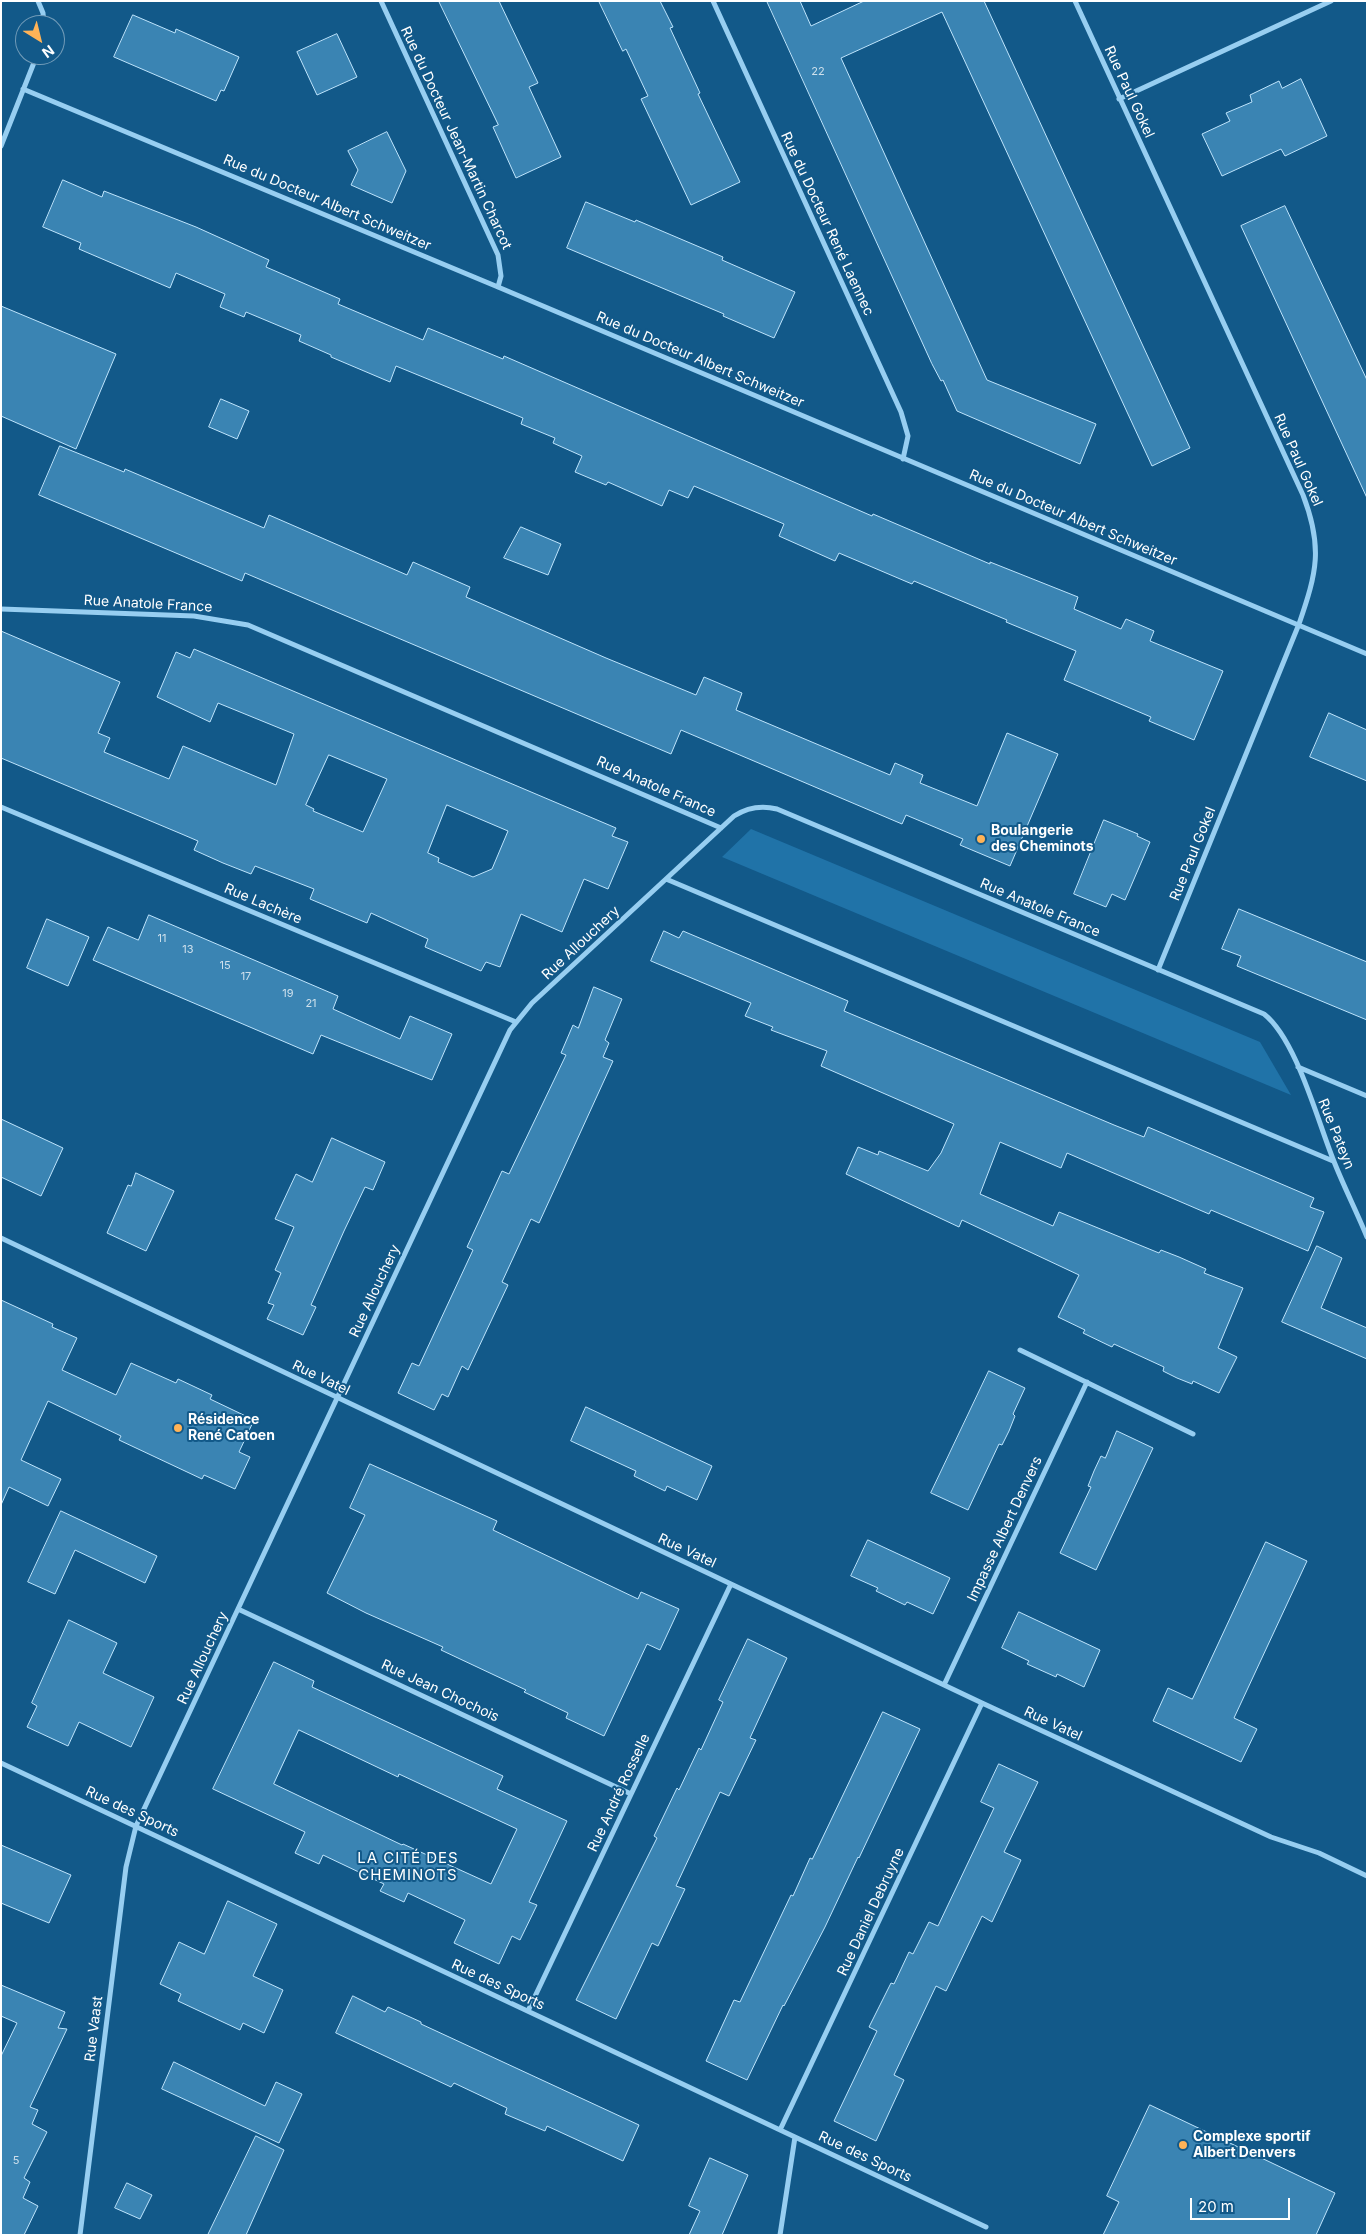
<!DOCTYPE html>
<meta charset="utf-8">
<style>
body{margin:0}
#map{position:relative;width:1368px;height:2236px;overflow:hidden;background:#125989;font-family:Inter,sans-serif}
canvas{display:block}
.frame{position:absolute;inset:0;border:2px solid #fff;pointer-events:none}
.north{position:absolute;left:15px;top:15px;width:50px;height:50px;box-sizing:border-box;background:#125989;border:1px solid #719bb8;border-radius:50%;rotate:144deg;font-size:14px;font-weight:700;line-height:20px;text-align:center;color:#fff}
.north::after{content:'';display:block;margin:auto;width:18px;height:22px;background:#ffb357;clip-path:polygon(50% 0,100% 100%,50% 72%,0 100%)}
.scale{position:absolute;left:1190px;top:2198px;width:100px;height:22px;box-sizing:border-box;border:2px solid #fff;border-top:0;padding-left:6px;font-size:15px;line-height:18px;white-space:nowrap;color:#fff;-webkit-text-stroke:4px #125989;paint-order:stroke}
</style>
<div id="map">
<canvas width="1368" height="2236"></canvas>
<div class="frame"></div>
<div class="north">N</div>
<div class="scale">20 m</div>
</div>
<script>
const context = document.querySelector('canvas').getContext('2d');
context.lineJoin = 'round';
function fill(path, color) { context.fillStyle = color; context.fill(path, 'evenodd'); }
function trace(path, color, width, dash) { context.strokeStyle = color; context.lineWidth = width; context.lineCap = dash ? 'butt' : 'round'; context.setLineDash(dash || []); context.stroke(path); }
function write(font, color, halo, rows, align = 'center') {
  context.font = font + ' Inter,sans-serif'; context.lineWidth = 4; context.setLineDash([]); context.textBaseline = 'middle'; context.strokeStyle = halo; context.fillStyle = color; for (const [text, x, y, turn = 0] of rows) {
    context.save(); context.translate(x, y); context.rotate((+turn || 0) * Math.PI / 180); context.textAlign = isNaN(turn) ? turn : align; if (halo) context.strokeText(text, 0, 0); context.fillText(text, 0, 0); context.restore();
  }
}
fill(new Path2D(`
 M751,829L1260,1042L1291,1095L722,857Z`), '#2073a8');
const building = new Path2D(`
 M439,1H499L538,83L529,87L561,157L516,178L493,127L498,125Z
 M599,1H660L673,27L670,28L700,93L698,94L740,182L691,205L641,99L648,96L626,49L623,51Z
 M767,1H800L811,26L864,1H984L1190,448L1152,466L942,12L841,58L987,380L1096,424L1080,464L957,411L943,380L941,381L932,364Z
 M133,15L175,33L176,29L239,57L224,91L221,90L216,101L114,57Z
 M337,34L357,77L317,95L297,52Z
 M1301,79L1327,136L1285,156L1281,149L1222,176L1202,134L1230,121L1226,113L1252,102L1250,95L1279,81L1282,88Z
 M387,132L406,171L392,203L351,185L358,170L348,151Z
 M63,180L102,197L104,191L196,227L269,260L266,267L340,299L338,304L423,340L428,328L503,359L504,356L872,516L873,514L990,564V562L1078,597L1074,609L1121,629L1126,619L1154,631L1150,641L1223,671L1194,740L1149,721L1151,717L1064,680L1076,651L1006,622L1007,620L914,581L912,584L839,553L835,561L779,536L784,524L694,486L688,498L669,490L662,506L608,482L606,485L575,472L582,456L553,443L555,438L521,424L523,418L396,366L390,382L331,357V355L299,341L301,335L246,312L244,317L220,307L225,294L176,273L170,288L79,249L81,243L43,227Z
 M586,202L635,222L636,220L723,257L722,260L795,292L774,338L723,316L724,314L567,248Z
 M1285,206L1367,380V498L1241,226Z
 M1,306L116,354L76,449L1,416Z
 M221,399L249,411L237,439L209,427Z
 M60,446L124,472L125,469L264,528L269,515L407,575L413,562L470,587L466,597L606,658L696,695L704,677L742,693L736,710L890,775L895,763L923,775L920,783L977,806L1007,733L1058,754L1010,866L960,845L963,839L906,815L902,824L681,730L671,754L245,573L242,581L39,495Z
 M521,527L561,544L548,575L504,558Z
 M1,631L120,682L98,733L110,738L104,752L169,779L183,746L276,785L294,734L218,703L210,722L157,697L176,652L190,658L194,649L616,828L612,836L628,842L608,889L584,879L562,932L521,914L500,967L486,962L481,971L425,947L428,939L371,913L367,923L310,899L314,889L255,866L251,874L223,863L194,850L198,841L184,835L1,758ZM329,755L387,779L363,832L313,811L314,809L306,805ZM447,805L508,831L492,869L473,877L438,862L439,858L428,853Z
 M1329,713L1367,730V781L1310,757Z
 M1104,820L1138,834L1137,836L1150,842L1125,900L1112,894L1106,907L1074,894Z
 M1239,909L1367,962V1020L1237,966L1241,956L1222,949Z
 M149,915L338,996L333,1009L400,1039L410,1016L452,1034L432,1080L321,1035L313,1054L93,960L108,927L138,940Z
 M47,919L89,937L68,986L27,968Z
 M664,931L679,938L683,931L848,1001L844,1011L1114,1125L1144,1137L1148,1127L1314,1198L1310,1207L1324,1212L1308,1251L1211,1210L1209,1214L1067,1153L1061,1168L1000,1142L980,1194L1053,1226L1059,1212L1159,1253L1161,1250L1179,1257L1206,1269L1204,1273L1243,1288L1218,1348L1237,1357L1219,1393L1193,1381L1192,1384L1177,1378L1163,1371L1164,1367L1114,1344L1112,1347L1083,1333L1085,1330L1058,1317L1079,1275L962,1220L959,1227L846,1174L858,1147L878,1155L879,1151L928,1171L941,1153L954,1124L821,1066L827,1051L771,1030L773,1027L745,1016L751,1003L651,961Z
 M594,987L622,999L605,1040L609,1043L603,1057L613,1061L539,1223L531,1219L502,1282L508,1285L468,1370L462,1366L448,1397L442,1394L434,1410L398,1393L412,1363L419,1366L473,1250L467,1247L502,1171L509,1174L566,1055L561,1053L573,1025L578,1028Z
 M1,1119L63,1148L41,1196L1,1177Z
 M332,1138L385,1162L373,1190L365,1187L344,1231L311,1305L316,1307L303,1335L267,1319L274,1305L268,1303L281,1273L275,1270L294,1227L275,1219L296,1174L312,1182Z
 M136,1173L174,1191L146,1251L107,1233L128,1185L131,1186Z
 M1317,1246L1342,1258L1321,1308L1367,1328V1359L1282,1322Z
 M1,1300L53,1324L52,1327L77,1338L62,1370L116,1395L131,1363L176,1383L178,1379L212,1395L210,1399L254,1420L239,1452L250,1457L235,1489L204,1475L202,1479L119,1440L121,1436L48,1401L21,1460L61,1479L48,1506L9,1487L1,1505Z
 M989,1371L1025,1388L1013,1414L1015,1416L1009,1431L1002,1445L999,1444L968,1510L931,1493Z
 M586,1407L712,1466L697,1500L667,1486L665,1491L634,1476L636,1471L571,1441Z
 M1117,1431L1153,1448L1096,1570L1060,1553L1091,1487L1088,1486L1094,1471L1101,1456L1105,1458Z
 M370,1464L497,1521L493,1530L638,1599L641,1592L679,1609L660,1650L647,1644L604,1736L566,1718L568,1713L524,1692L526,1690L441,1650L443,1647L366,1613L327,1593L365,1515L350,1508Z
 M61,1511L157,1556L145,1583L75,1550L55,1594L28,1582Z
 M868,1540L950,1578L933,1614L907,1602L905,1605L876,1591L878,1588L851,1576Z
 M1266,1542L1307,1561L1234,1718L1257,1729L1241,1762L1153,1721L1168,1688L1192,1699Z
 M1019,1612L1100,1650L1084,1687L1057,1674L1056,1677L1027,1664L1029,1661L1002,1648Z
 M69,1620L117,1643L103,1673L154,1697L131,1747L79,1722L68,1746L27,1727L37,1706L32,1703Z
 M748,1639L787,1658L750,1738L756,1740L729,1796L720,1792L676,1886L685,1889L658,1946L652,1943L616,2019L576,2000L657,1838L654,1836L677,1788L679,1790L699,1748L701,1750L723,1702L719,1700Z
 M274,1662L314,1681L312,1687L503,1776L497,1789L567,1821L529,1902L537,1905L520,1940L512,1936L499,1964L454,1943L465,1920L408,1893L404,1902L380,1891L384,1884L323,1855L319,1864L295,1853L305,1832L213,1789ZM299,1730L398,1777L399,1774L517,1829L491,1884L403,1844L402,1845L274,1784Z
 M883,1712L920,1729L859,1858L858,1857L825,1927L784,2006L783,2005L747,2080L706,2061L734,2000L740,2002L791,1895L793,1896L810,1858L812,1859Z
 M999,1764L1038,1782L1004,1852L1021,1860L992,1922L982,1916L946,1991L936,1986L894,2075L904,2080L876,2141L834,2121L877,2031L869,2027L891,1983L894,1984L909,1952L913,1954L929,1922L938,1926L994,1808L981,1802Z
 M1,1845L71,1875L49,1923L1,1903Z
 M228,1901L277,1924L253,1976L283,1990L264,2033L243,2023L240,2030L178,2001L181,1994L160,1984L179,1942L204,1954Z
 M1,1985L65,2012L58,2028L67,2029L30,2107L38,2110L32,2124L47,2132L24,2178L30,2182L23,2198L38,2206L24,2235H1V2056L17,2023L1,2016Z
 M353,1996L385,2012L388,2007L421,2022V2024L639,2125L623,2161L547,2126L545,2131L505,2114L507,2108L454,2083L451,2087L336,2033Z
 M174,2062L265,2106L276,2082L302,2094L279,2143L162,2089Z
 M1150,2105L1335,2193L1316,2235H1103L1119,2202L1107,2196Z
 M256,2136L284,2150L246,2235H208Z
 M710,2158L748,2175L722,2235H689L700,2211L689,2206Z
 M127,2183L152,2195L140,2219L115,2208Z`);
fill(building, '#3a84b3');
trace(building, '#bee4fc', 1);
trace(new Path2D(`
 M38,1L43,13L44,25
 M381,1L498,255L501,276L498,287
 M713,1L901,412L908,436L903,459
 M1075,1L1303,495C1323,547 1317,572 1299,624L1158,970
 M23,89L498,287L1367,654
 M1119,99L1331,1
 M1,146L37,55
 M1,609L194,616L248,625L721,828
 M1,807L516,1022
 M666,879L1333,1161
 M1298,1067L1367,1096
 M1,1238L982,1703L1271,1837L1319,1853L1367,1876
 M1020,1350L1193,1434
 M238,1609L631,1794
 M944,1685L1087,1382
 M1,1763L986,2227
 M528,2011L731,1584
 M780,2130L982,1703
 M80,2235L126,1867L136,1826L510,1030L532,1003L734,816C748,807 761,805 777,809L1264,1014C1296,1039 1317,1119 1333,1159C1343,1185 1356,1210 1367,1237
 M780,2235L795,2137`), '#97cef1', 5);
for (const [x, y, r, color] of [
 [981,839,5,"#ffb357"],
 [178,1428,5,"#ffb357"],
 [1183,2145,5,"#ffb357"]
]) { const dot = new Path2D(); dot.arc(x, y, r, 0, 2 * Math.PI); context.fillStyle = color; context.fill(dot); trace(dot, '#125989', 2); }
write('11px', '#cee0ec', null, [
 ["22",818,72],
 ["11",162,939],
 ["13",188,950],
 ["15",225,966],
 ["17",246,977],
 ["19",288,994],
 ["21",311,1004],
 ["5",16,2161]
]);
write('14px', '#fff', '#125989', [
 ["Rue Paul Gokel",1129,92,65],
 ["Rue du Docteur Jean-Martin Charcot",456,138,65],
 ["Rue du Docteur Albert Schweitzer",327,203,23],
 ["Rue du Docteur René Laennec",827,224,65],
 ["Rue du Docteur Albert Schweitzer",700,360,23],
 ["Rue Paul Gokel",1298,460,66],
 ["Rue du Docteur Albert Schweitzer",1073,518,23],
 ["Rue Anatole France",148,604,3],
 ["Rue Anatole France",656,787,24],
 ["Rue Paul Gokel",1193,854,-68],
 ["Rue Lachère",263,904,23],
 ["Rue Anatole France",1040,908,23],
 ["Rue Allouchery",581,943,-43],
 ["Rue Pateyn",1336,1134,68],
 ["Rue Allouchery",375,1291,-65],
 ["Rue Vatel",321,1378,26],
 ["Impasse Albert Denvers",1005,1529,-65],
 ["Rue Vatel",687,1551,25],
 ["Rue Allouchery",203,1658,-65],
 ["Rue Jean Chochois",440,1691,25],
 ["Rue Vatel",1053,1724,25],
 ["Rue André Rosselle",619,1793,-65],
 ["Rue des Sports",132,1812,25],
 ["Rue Daniel Debruyne",871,1912,-65],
 ["Rue des Sports",498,1985,25],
 ["Rue Vaast",94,2029,-83],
 ["Rue des Sports",865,2157,25]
]);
write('bold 14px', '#fff', '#125989', [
 ["Boulangerie",991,831],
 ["des Cheminots",991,847],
 ["Résidence",188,1420],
 ["René Catoen",188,1436],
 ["Complexe sportif",1193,2137],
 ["Albert Denvers",1193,2153]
], 'left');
context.letterSpacing = '1px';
write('15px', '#fff', '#125989', [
 ["LA CITÉ DES",408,1858],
 ["CHEMINOTS",408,1875]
]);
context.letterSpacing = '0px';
</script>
